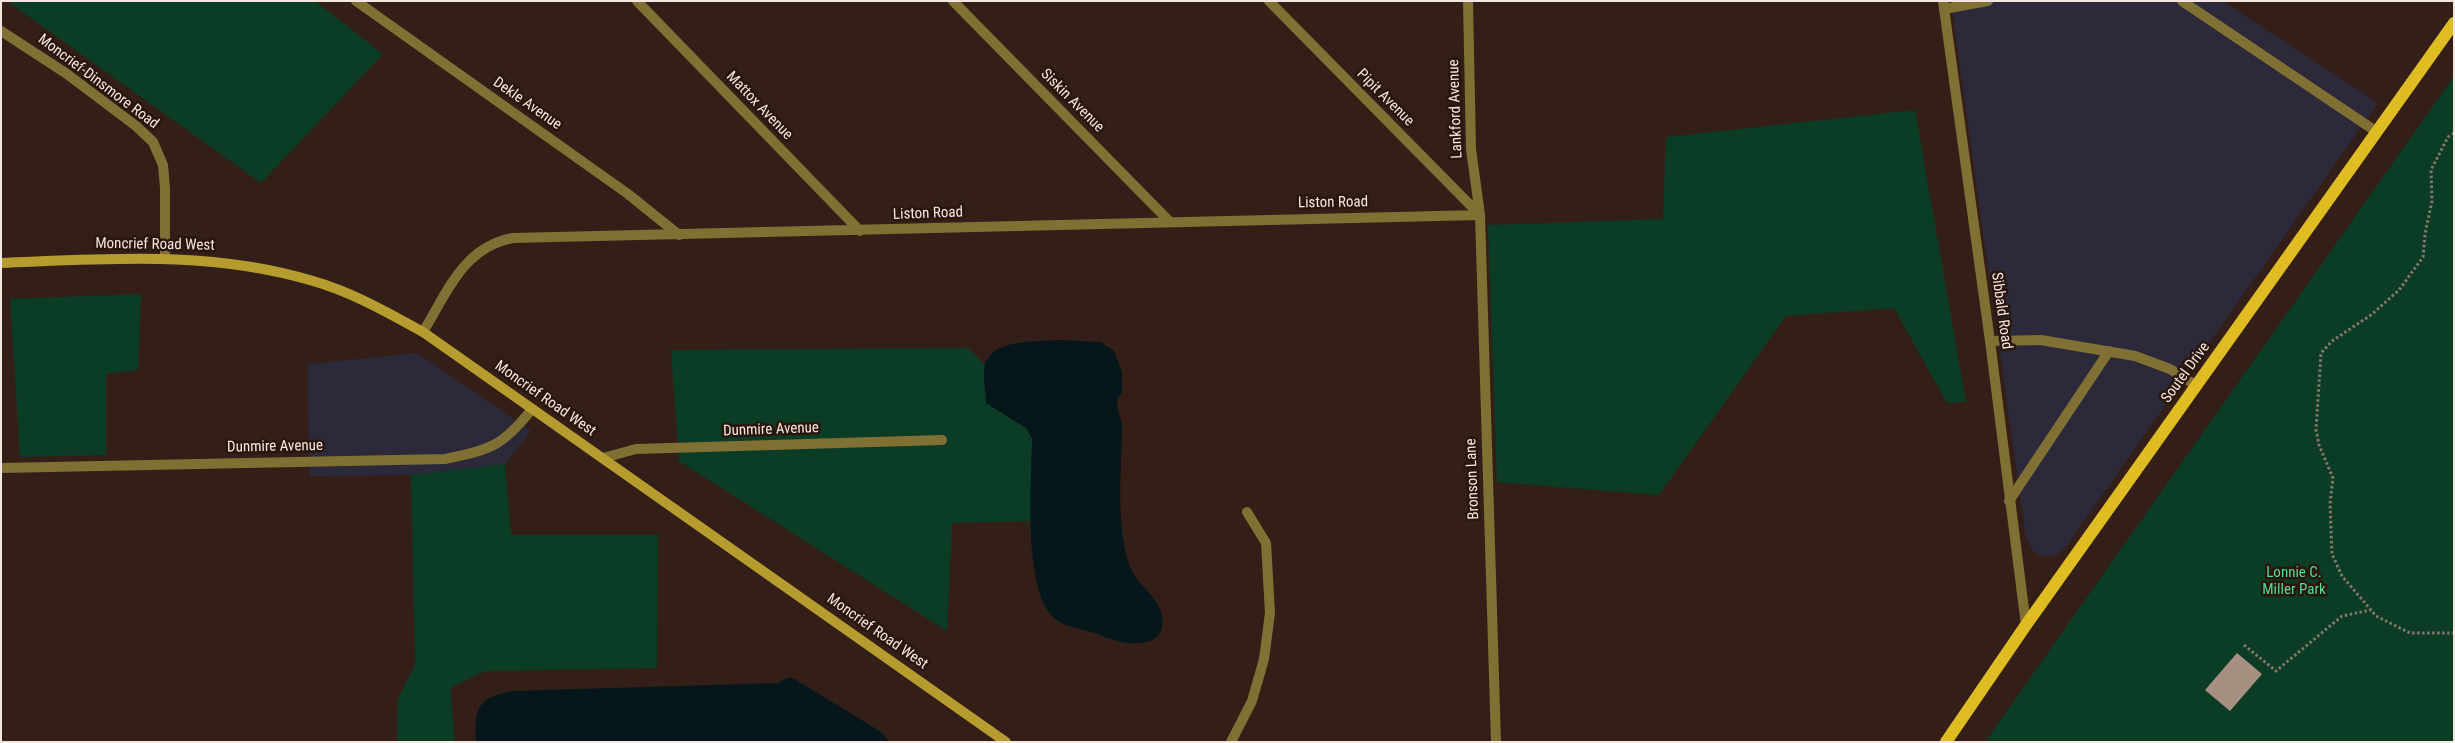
<!DOCTYPE html>
<style>
body{margin:0}
#map{position:relative;width:2455px;height:743px;overflow:hidden;background:#331f17;font-family:"Roboto Condensed",sans-serif}
canvas{display:block}
.frame{position:absolute;inset:0;border:2px solid #f4e6e0;pointer-events:none}
</style>
<div id="map">
<canvas width="2455" height="743"></canvas>
<div class="frame"></div>
</div>
<script>
const context = document.querySelector('canvas').getContext('2d');
context.lineJoin = 'round';
function fill(path, color) { context.fillStyle = color; context.fill(path, 'evenodd'); }
function trace(path, color, width, dash) { context.strokeStyle = color; context.lineWidth = width; context.lineCap = dash ? 'butt' : 'round'; context.setLineDash(dash || []); context.stroke(path); }
function write(font, color, halo, rows, align = 'center') {
  context.font = font + ' "Roboto Condensed",sans-serif'; context.lineWidth = 5; context.setLineDash([]); context.textBaseline = 'middle'; context.strokeStyle = halo; context.fillStyle = color; for (const [text, x, y, turn = 0] of rows) {
    context.save(); context.translate(x, y); context.rotate((+turn || 0) * Math.PI / 180); context.textAlign = isNaN(turn) ? turn : align; if (halo) context.strokeText(text, 0, 0); context.fillText(text, 0, 0); context.restore();
  }
}
fill(new Path2D(`
 M1951,1H2222L2378,103L2065,548L2056,555L2044,557L2034,552L2026,538Z
 M417,353L531,431L505,464L411,475L309,476L308,364Z`), '#2c293a');
fill(new Path2D(`
 M7,1H315L383,54L261,183Z
 M2454,76V742H1985Z
 M1915,110L1966,402L1947,403L1894,308L1786,316L1659,495L1497,482L1488,225L1663,219L1666,137Z
 M141,294L138,370L106,374V455L20,457L10,299Z
 M968,348L985,365L986,403L1026,428L1032,438V521L952,523L947,631L679,461L671,350Z
 M505,464L511,535H658L657,668L485,671L450,688L455,742H397L398,699L415,665L411,475Z`), '#0b3c25');
fill(new Path2D(`
 M1060,340L1101,342L1114,351L1122,372V393L1118,398L1117,407L1122,424C1122,469 1115,520 1129,564C1137,589 1167,598 1162,628C1159,642 1142,644 1131,643C1117,643 1104,636 1091,632C1081,629 1067,627 1058,621C1021,598 1032,478 1032,438L1026,428L986,403C986,392 982,374 985,364C994,338 1038,342 1060,340Z
 M787,678H793L881,732L890,742H476C474,708 477,698 512,691L778,683Z`), '#06171c');
fill(new Path2D(`
 M2237,653L2262,674L2230,711L2205,690Z`), '#a79082');
trace(new Path2D(`
 M2454,133L2448,137L2431,170L2432,201L2425,234L2423,257L2399,290L2371,315L2332,341L2321,353L2316,430L2319,445L2333,478L2330,504L2332,554L2342,576L2376,616L2410,633H2454
 M2244,645L2276,671L2342,616L2371,610`), '#87766f', 3, [2.5, 2.5]);
trace(new Path2D(`
 M2182,1L2377,132
 M1944,9L1988,1
 M1990,341L2041,340L2135,356L2170,369L2197,386
 M2009,501L2109,351`), '#817033', 10);
trace(new Path2D(`
 M356,1L628,194L679,235
 M637,1L860,231
 M953,1L1170,222
 M1269,1L1480,215
 M1468,1L1471,149L1480,215L1496,742
 M1,31L67,74L136,126L153,142L163,165L165,188V258
 M423,332C447,293 463,247 513,238L1480,215
 M603,458L636,449L942,440
 M1,468L445,459C491,449 502,447 532,409
 M1231,742L1252,701L1264,659L1270,613L1266,543L1247,512`), '#817033', 10);
trace(new Path2D(`
 M1943,1L1990,341L2026,625`), '#817033', 10);
trace(new Path2D(`
 M1,263C106,259 211,250 313,281C352,292 388,313 423,332L1006,742`), '#b69b2f', 10);
trace(new Path2D(`
 M1946,742L2026,625L2454,23`), '#dfbc22', 12);
write('15px', '#f4e6e0', '#29160d', [
 ["Moncrief-Dinsmore Road",98,82,37],
 ["Pipit Avenue",1385,98,45],
 ["Siskin Avenue",1072,101,45],
 ["Dekle Avenue",527,104,35],
 ["Mattox Avenue",759,106,46],
 ["Lankford Avenue",1456,109,-92],
 ["Liston Road",1333,203,-1],
 ["Liston Road",928,214,-2],
 ["Moncrief Road West",155,245,1],
 ["Sibbald Road",2001,311,82],
 ["Soutel Drive",2186,373,-54],
 ["Moncrief Road West",545,399,35],
 ["Dunmire Avenue",771,430,-2],
 ["Dunmire Avenue",275,447,-1],
 ["Bronson Lane",1473,479,-92],
 ["Moncrief Road West",877,632,35]
]);
write('15px', '#55de99', '#29160d', [
 ["Lonnie C.",2294,573],
 ["Miller Park",2294,590]
]);
</script>
